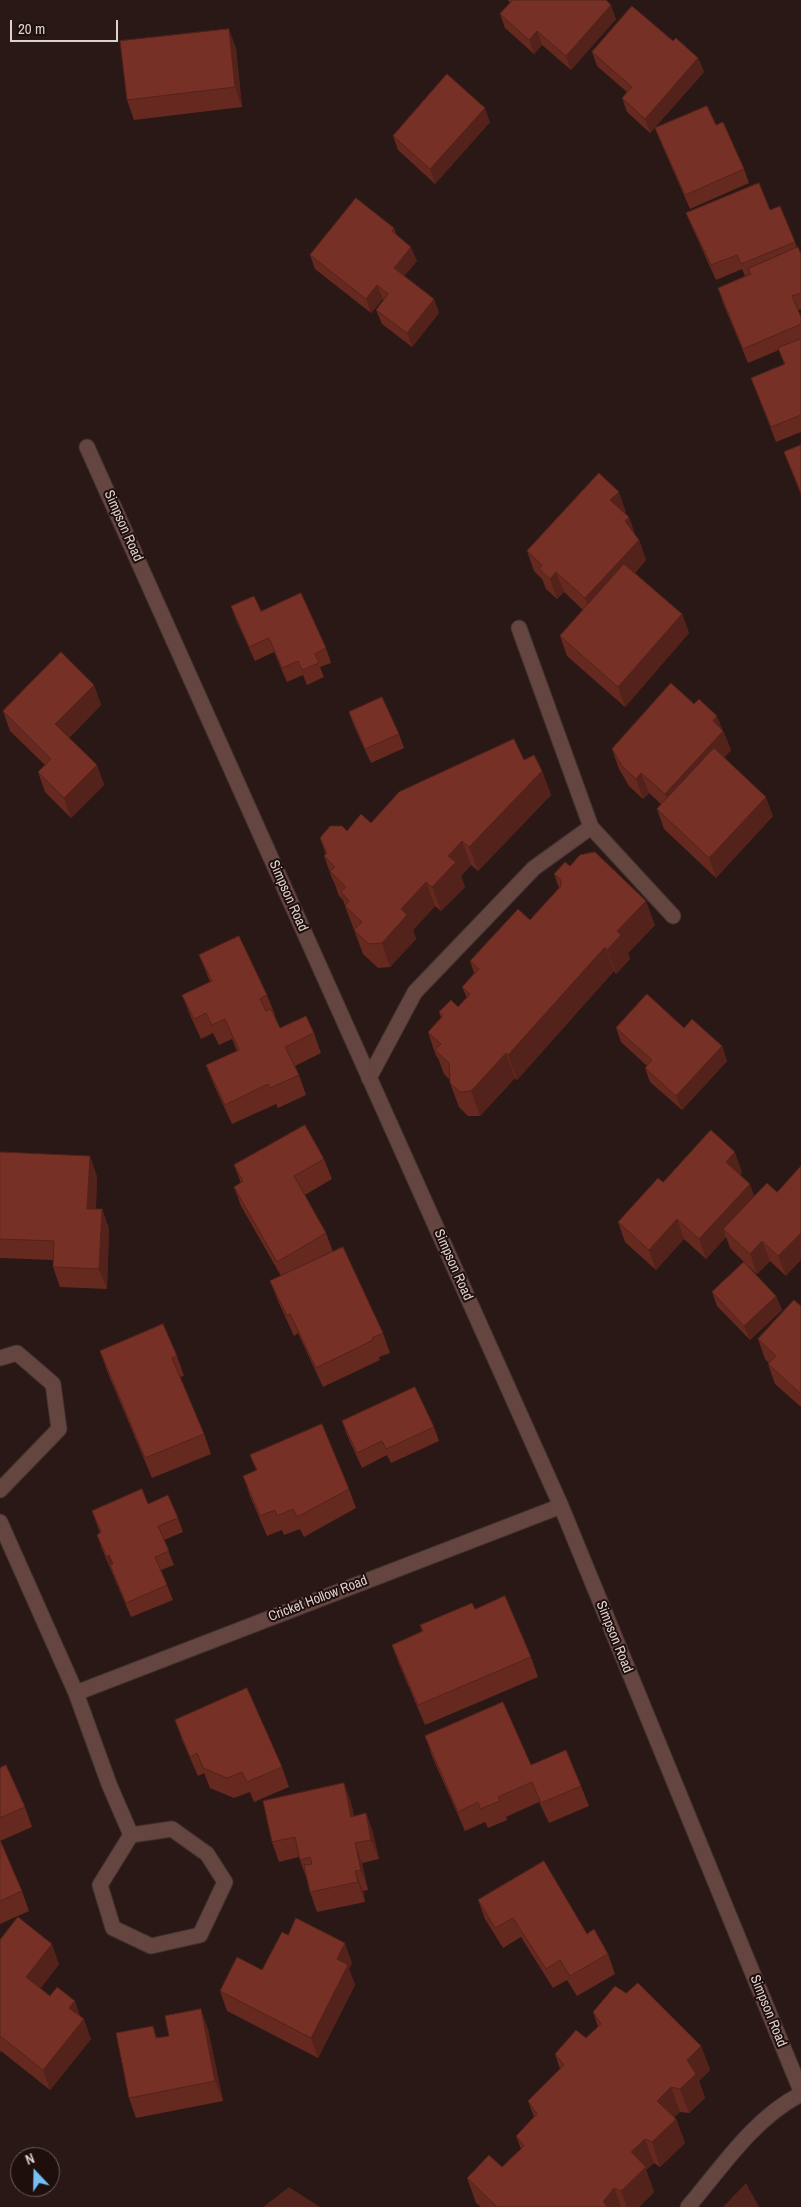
<!DOCTYPE html>
<style>
body{margin:0}
#map{position:relative;width:801px;height:2207px;overflow:hidden;background:#291815;font-family:"Archivo Narrow",sans-serif}
canvas{display:block}
.north{position:absolute;left:10px;top:2147px;width:50px;height:50px;box-sizing:border-box;background:#1f0f0c;border:1px solid #6b5d5a;border-radius:50%;rotate:339deg;font-size:14px;font-weight:700;line-height:20px;text-align:center;color:#ddd1ce}
.north::after{content:'';display:block;margin:auto;width:18px;height:22px;background:#74c0f6;clip-path:polygon(50% 0,100% 100%,50% 72%,0 100%)}
.scale{position:absolute;left:10px;top:20px;width:108px;height:22px;box-sizing:border-box;border:2px solid #ddd1ce;border-top:0;padding-left:6px;font-size:15px;line-height:18px;white-space:nowrap;color:#ddd1ce;-webkit-text-stroke:4px #1f0f0c;paint-order:stroke}
</style>
<div id="map">
<canvas width="801" height="2207"></canvas>
<div class="north">N</div>
<div class="scale">20 m</div>
</div>
<script>
const context = document.querySelector('canvas').getContext('2d');
context.lineJoin = 'round';
function fill(path, color) { context.fillStyle = color; context.fill(path, 'evenodd'); }
function trace(path, color, width, dash) { context.strokeStyle = color; context.lineWidth = width; context.lineCap = dash ? 'butt' : 'round'; context.setLineDash(dash || []); context.stroke(path); }
function write(font, color, halo, rows, align = 'center') {
  context.font = font + ' "Archivo Narrow",sans-serif'; context.lineWidth = 4; context.setLineDash([]); context.textBaseline = 'middle'; context.strokeStyle = halo; context.fillStyle = color; for (const [text, x, y, turn = 0] of rows) {
    context.save(); context.translate(x, y); context.rotate((+turn || 0) * Math.PI / 180); context.textAlign = isNaN(turn) ? turn : align; if (halo) context.strokeText(text, 0, 0); context.fillText(text, 0, 0); context.restore();
  }
}
fill(new Path2D(`
 M746,2183L759,2207H723Z
 M289,2187L320,2207H263Z`), '#51241d');
const lane = new Path2D(`
 M519,628L591,827L673,916
 M369,1078L415,992L534,868L591,827`);
const street = new Path2D(`
 M87,447L561,1506L801,2091
 M0,1358L17,1353L53,1384L59,1429L0,1490
 M0,1522L76,1693L109,1784L131,1835L100,1885L113,1928L151,1946L200,1935L225,1882L207,1854L172,1829L131,1835
 M76,1693L561,1506
 M688,2207C722,2167 754,2118 801,2094`);
trace(lane, '#42322f', 17);
trace(street, '#42322f', 17);
trace(lane, '#65453f', 15);
trace(street, '#65453f', 15);
fill(new Path2D(`
 M508,0H606L616,19L571,70L542,45L534,54L505,28L500,14L510,3Z
 M673,41L698,58L704,72L650,133L627,112L622,98L627,92L597,66L592,52Z
 M236,48L242,107L134,120L127,100Z
 M490,122L435,184L398,150L393,136Z
 M716,125L744,169L749,183L690,209L661,143L655,128Z
 M770,210L795,242L797,248L801,254V309L798,310L801,317V432L776,442L751,378L784,364L779,350L748,363L723,303L718,288L745,276L742,269L716,280L692,227L686,213Z
 M394,228L396,234L417,261L404,276L434,299L439,313L412,347L382,324L376,310L384,300L383,299L371,313L315,269L310,255Z
 M801,445V495L784,452Z
 M626,512L624,513L629,517L635,535L639,540L646,560L635,573L682,614L689,633L625,707L567,656L560,636L583,610L564,592L557,599L546,589L542,579L534,571L527,551Z
 M231,606L261,611L326,648L331,663L320,667L324,677L307,685L303,675L287,682L274,652L255,661L236,620Z
 M94,685L101,705L69,738L97,765L104,785L71,818L45,792L38,772L45,765L10,731L3,711Z
 M349,712L399,734L404,748L371,763L354,726Z
 M722,730L723,731L731,750L724,758L773,816L716,878L664,829L657,809L662,805L649,793L643,799L629,786L619,769L612,749Z
 M524,760L542,771L551,795L478,871L471,865L461,876L465,887L441,911L435,906L413,930L416,939L390,967L378,968L363,954L345,906L343,900L339,896L334,882L333,881L324,856L326,855L320,838L347,831L371,823Z
 M570,866L655,925L628,953L630,959L616,974L614,971L517,1080L515,1078L480,1116H468L459,1107L450,1083V1080L444,1074L438,1058L436,1056L428,1032L441,1018L439,1012L458,1007L467,998L462,987L474,973L470,961L530,920L559,888L554,874Z
 M199,955L267,995L275,1015H274L280,1028L314,1033L321,1053L295,1066L299,1075L306,1095L278,1108L276,1104L232,1124L214,1085L206,1065L237,1051L232,1039L219,1045L213,1033L201,1039L190,1015L182,995L210,982Z
 M616,1028H684L722,1046L727,1061L682,1110L650,1082L645,1068L647,1066L621,1042Z
 M0,1152L97,1176L96,1209H102L109,1229L107,1289L60,1287L53,1267V1260L0,1258Z
 M324,1159L332,1179L305,1195L326,1233L333,1252L383,1333L390,1353L379,1357L380,1360L323,1387L298,1333L294,1336L278,1301L270,1281L281,1276L241,1206L234,1187L241,1183L234,1165Z
 M742,1172L740,1175L754,1196L767,1183L786,1276L770,1261L757,1274L744,1262L776,1296L782,1310L750,1340L717,1306L712,1292L744,1262L730,1248L726,1237L706,1259L684,1239L656,1270L625,1242L618,1222L663,1182Z
 M801,1306V1407L775,1384L768,1364L769,1363L765,1359L758,1339Z
 M100,1351L177,1356L184,1376L180,1377L204,1434L211,1454L152,1478L107,1371Z
 M342,1421L434,1427L439,1441L391,1463L387,1455L362,1468L347,1435Z
 M250,1455L349,1489L356,1508L304,1537L300,1529L284,1535L282,1530L267,1536L250,1496L243,1476L256,1470Z
 M148,1504L178,1518L183,1532L164,1540L174,1565L161,1570L173,1600L131,1617L102,1549L97,1535L100,1533L92,1511Z
 M475,1609L531,1657L538,1677L425,1725L399,1664L392,1645L422,1632L420,1625Z
 M175,1720L282,1767L289,1787L254,1802L250,1792L234,1798L210,1788L204,1773L198,1776L182,1740Z
 M425,1736L531,1765L581,1786L589,1806L549,1823L539,1802L506,1817L507,1820L488,1828L485,1822L465,1831L432,1756Z
 M0,1768L25,1807L32,1827L0,1841L22,1891L29,1911L0,1924Z
 M344,1783L351,1803L354,1816L366,1813L373,1833L379,1859L362,1863L368,1890L363,1891L365,1902L317,1912L310,1892L307,1880L299,1857L279,1862L272,1842Z
 M478,1900L587,1934L608,1954L615,1974L577,1996L567,1980L553,1988L521,1937L503,1948L485,1919Z
 M288,1935L352,1963L349,1969L355,1985L318,2058L227,2011L220,1991L262,1970Z
 M0,1940L59,1964L40,1989L50,1996L80,2016L91,2039L50,2090L1,2051L0,2052Z
 M593,2012L701,2046L710,2070L699,2081L705,2098L689,2113L680,2112L674,2117L676,2119L685,2143L660,2167L654,2163L646,2170L654,2192L639,2207H481L476,2203L467,2178L502,2167L521,2149L516,2136L534,2117L528,2101L560,2069L555,2054L586,2038L598,2027Z
 M208,2029L223,2101L136,2118L129,2098L158,2038Z`), '#662920');
fill(new Path2D(`
 M611,5L616,19L571,70L566,56Z
 M229,29L236,48L242,107L235,87Z
 M537,31L542,45L534,54L529,40Z
 M698,58L704,72L650,133L645,119Z
 M485,108L490,122L435,184L430,169Z
 M411,247L417,261L399,282L394,268Z
 M377,285L383,299L371,313L366,299Z
 M434,299L439,313L412,347L407,333Z
 M619,492L626,512L618,520L610,500Z
 M629,517L636,537L625,521Z
 M639,540L646,560L592,618L585,598Z
 M556,572L564,592L557,599L550,579Z
 M682,614L689,633L625,707L618,687Z
 M94,685L101,705L62,744L55,724Z
 M717,716L731,750L672,814L665,794L713,721Z
 M97,765L104,785L71,818L64,798Z
 M542,771L551,795L478,871L469,847Z
 M641,773L649,793L643,799L636,779Z
 M766,797L773,816L716,878L709,858Z
 M462,841L471,865L461,876L465,887L441,911L432,887L448,856Z
 M426,882L435,906L413,930L416,939L390,967L382,943L401,909Z
 M646,901L655,925L628,953L630,959L616,974L607,950L617,931Z
 M605,947L614,971L517,1080L508,1055Z
 M722,1046L727,1061L682,1110L676,1096Z
 M506,1053L515,1078L480,1116L471,1091Z
 M735,1152L742,1172L733,1182L726,1162Z
 M90,1156L97,1176L95,1229L87,1209Z
 M750,1184L757,1204L723,1229L726,1237L706,1259L699,1239Z
 M102,1209L109,1229L107,1289L99,1269Z
 M677,1219L684,1239L656,1270L649,1250Z
 M801,1233V1260L786,1276L778,1256Z
 M762,1241L770,1261L757,1274L750,1254Z
 M776,1296L782,1310L750,1340L744,1326Z
 M109,1555L114,1569L110,1565L112,1571L107,1557Z
 M344,1783L351,1803L358,1836L351,1817Z
 M366,1813L373,1833L379,1859L371,1840Z
 M355,1843L362,1863L368,1890L361,1870Z
 M355,1871L363,1891L365,1902L358,1882Z
 M345,1943L352,1963L349,1969L355,1985L318,2058L311,2038L337,1959Z
 M52,1944L59,1964L33,1997L26,1977Z
 M75,2001L82,2021L84,2019L91,2039L50,2090L43,2070L69,2008Z
 M201,2009L208,2029L223,2101L215,2081Z
 M153,2026L160,2045L156,2038Z
 M701,2046L710,2070L699,2081L705,2098L689,2113L680,2089L687,2060Z
 M671,2087L680,2112L666,2125L657,2101Z
 M676,2119L685,2143L660,2167L652,2142Z
 M645,2139L654,2163L646,2170L654,2192L639,2207H627L621,2191L631,2152Z
 M614,2188L621,2207H604L603,2202Z`), '#53221a');
const building = new Path2D(`
 M513,0H606L611,5L566,56L537,31L529,40L500,14Z
 M632,6L673,41L676,38L698,58L645,119L622,98L632,87L592,52Z
 M229,29L235,87L127,100L120,41Z
 M447,74L485,108L430,169L393,136Z
 M707,106L716,125L723,122L744,169L685,195L655,128Z
 M759,183L770,210L780,206L795,242L741,264L737,255L711,265L686,213Z
 M356,198L394,228L392,231L411,247L394,268L434,299L407,333L376,310L388,294L377,285L366,299L310,255Z
 M798,247L801,254V293L792,296L801,317V324L743,349L718,288L751,274L748,269Z
 M801,339V415L771,427L751,378L785,364L778,348Z
 M801,445V493L784,452Z
 M599,473L619,492L610,500L629,517L625,521L639,540L585,598L556,572L550,579L539,569L542,565L527,551Z
 M624,564L682,614L618,687L560,636Z
 M301,593L326,648L315,654L319,663L302,670L298,661L282,668L269,638L249,647L231,606L254,596L261,611Z
 M61,652L94,685L55,724L97,765L64,798L38,772L51,759L3,711Z
 M671,683L694,704L699,699L717,716L713,721L723,731L665,794L641,773L636,779L622,766L612,749Z
 M382,697L399,734L365,749L349,712Z
 M514,739L524,760L534,755L542,771L469,847L462,841L448,856L456,862L432,887L426,882L401,909L407,915L382,943L369,944L354,930L362,922L345,906L349,901L341,892L346,887L330,871L335,867L324,856L327,853L320,838L330,826H342L347,831L361,814L371,823L399,792Z
 M714,748L766,797L709,858L657,809Z
 M595,852L646,901L617,931L621,935L607,950L605,947L508,1055L506,1053L471,1091L460,1092L450,1083L449,1063L435,1050L441,1044L428,1032L443,1016L439,1012L451,1000L458,1007L470,994L462,987L479,969L470,961L518,909L530,920L561,886V880L554,874L565,862L570,866L580,855Z
 M239,936L267,995L260,999L266,1011L271,1009L280,1028L306,1016L314,1033L285,1047L299,1075L270,1088L268,1084L225,1105L206,1065L239,1050L225,1019L212,1025L206,1013L194,1019L182,995L212,981L199,955Z
 M647,994L684,1028L692,1019L722,1046L676,1096L645,1068L652,1060L616,1028Z
 M305,1125L324,1159L294,1176L326,1233L277,1262L234,1187L243,1181L234,1165Z
 M711,1130L735,1152L726,1162L750,1184L699,1239L677,1219L649,1250L618,1222L658,1178L663,1182Z
 M0,1152L90,1156L87,1209H102L99,1269L53,1267L54,1241L0,1239Z
 M801,1166V1233L778,1256L762,1241L750,1254L723,1229L767,1183L777,1192Z
 M343,1247L383,1333L372,1338L373,1340L316,1368L290,1314L287,1316L270,1281Z
 M744,1262L776,1296L744,1326L712,1292Z
 M794,1300L801,1306V1391L800,1393L768,1364L776,1356L758,1339Z
 M163,1324L177,1356L172,1358L204,1434L145,1458L100,1351Z
 M415,1387L434,1427L386,1449L382,1441L357,1453L342,1421Z
 M322,1424L349,1489L297,1517L293,1509L277,1516L275,1510L260,1516L243,1476L257,1470L250,1455Z
 M142,1489L148,1504L168,1495L178,1518L158,1526L169,1551L155,1557L167,1585L126,1603L110,1565L113,1564L109,1555L107,1557L97,1535L101,1532L92,1511Z
 M505,1596L531,1657L418,1705L392,1645L423,1631L420,1625L472,1603L475,1609Z
 M247,1688L282,1767L247,1782L242,1772L227,1778L203,1768L197,1753L190,1757L175,1720Z
 M503,1702L531,1765L566,1750L581,1786L541,1803L532,1782L498,1797L500,1801L480,1809L478,1802L458,1812L425,1736Z
 M6,1765L25,1807L0,1818V1768Z
 M344,1783L351,1817L366,1813L371,1840L355,1843L361,1870L355,1871L358,1882L310,1892L304,1865L312,1864L310,1857L300,1860L295,1837L272,1842L263,1801Z
 M0,1840L22,1891L0,1901Z
 M544,1861L587,1934L594,1929L608,1954L570,1976L560,1960L546,1969L513,1918L495,1928L478,1900Z
 M18,1917L52,1944L26,1977L50,1996L57,1987L75,2001L69,2008L84,2019L43,2070L0,2036V1940Z
 M296,1918L345,1943L337,1959L348,1965L311,2038L220,1991L237,1957L262,1970L282,1932L288,1935Z
 M638,1983L701,2046L687,2060L696,2074L680,2089L671,2087L657,2101L676,2119L652,2142L645,2139L631,2152L646,2167L621,2191L614,2188L603,2202L608,2207H497L467,2178L489,2155L502,2167L524,2146L516,2136L537,2114L528,2101L564,2065L555,2054L576,2030L586,2038L601,2024L593,2012L615,1986L626,1993Z
 M201,2009L215,2081L129,2098L116,2033L153,2026L156,2038L169,2036L165,2016Z`);
fill(building, '#773025');
trace(building, '#53221a', 1);
write('14px', '#ddd1ce', '#1f0f0c', [
 ["Simpson Road",123,526,66],
 ["Simpson Road",288,896,66],
 ["Simpson Road",453,1265,66],
 ["Cricket Hollow Road",318,1599,-21],
 ["Simpson Road",614,1637,68],
 ["Simpson Road",768,2011,68]
]);
</script>
